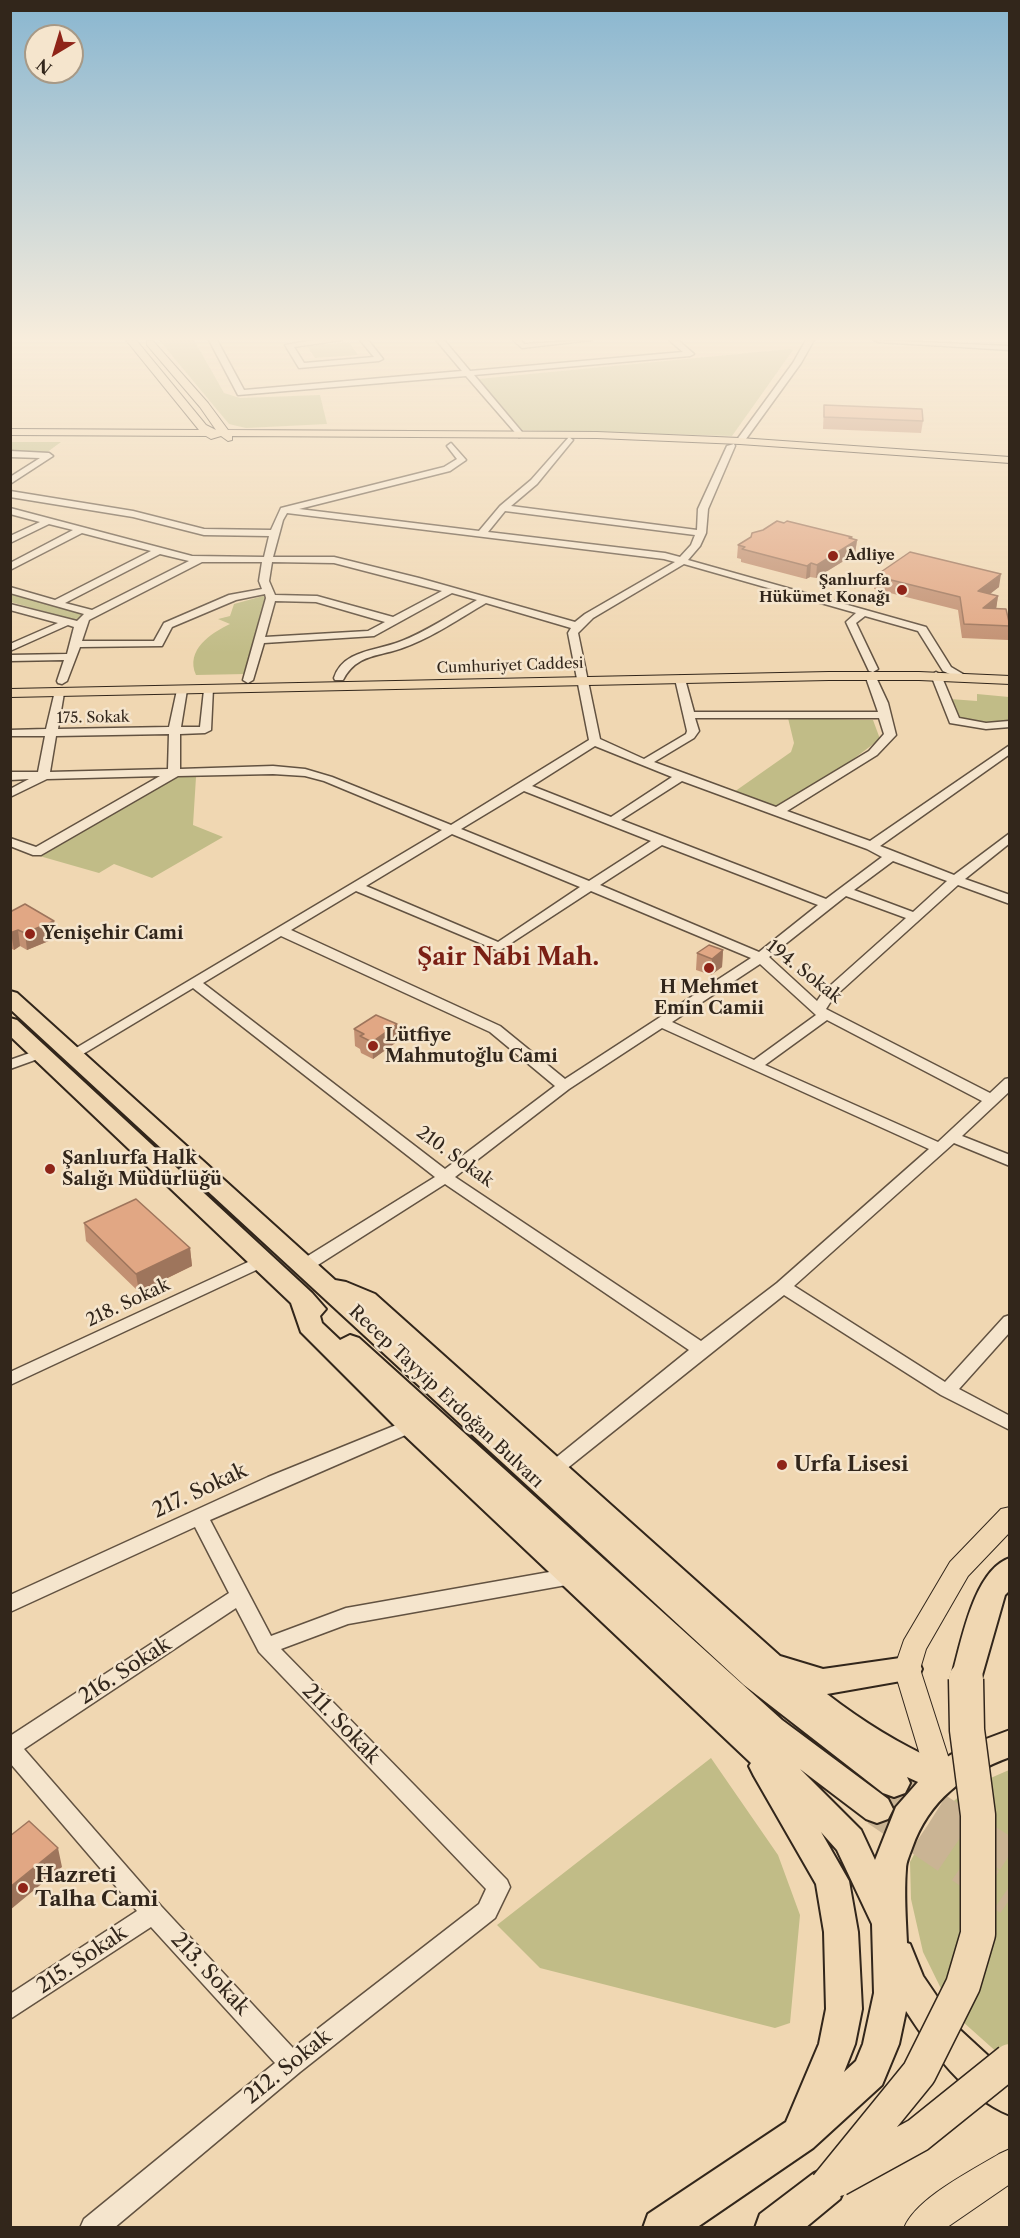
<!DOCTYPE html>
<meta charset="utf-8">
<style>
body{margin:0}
#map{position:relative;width:1020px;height:2238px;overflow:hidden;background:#f0d7b2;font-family:"Libre Caslon Text",serif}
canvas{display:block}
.frame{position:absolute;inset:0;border:12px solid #32261b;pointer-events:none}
.north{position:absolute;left:24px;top:24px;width:60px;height:60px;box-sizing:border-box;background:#f5e5cd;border:2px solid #a79986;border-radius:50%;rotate:218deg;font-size:16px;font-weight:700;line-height:24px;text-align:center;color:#32261b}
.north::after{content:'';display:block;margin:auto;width:21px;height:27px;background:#8f2418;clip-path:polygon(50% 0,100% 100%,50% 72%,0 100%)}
</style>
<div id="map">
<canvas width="1020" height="2238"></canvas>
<div class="frame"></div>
<div class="north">N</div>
</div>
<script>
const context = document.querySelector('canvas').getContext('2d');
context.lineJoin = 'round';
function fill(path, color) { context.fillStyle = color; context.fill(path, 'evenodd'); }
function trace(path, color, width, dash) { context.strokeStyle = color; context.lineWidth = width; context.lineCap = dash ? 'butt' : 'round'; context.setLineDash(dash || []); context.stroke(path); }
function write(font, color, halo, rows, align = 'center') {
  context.font = font + ' "Libre Caslon Text",serif'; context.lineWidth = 5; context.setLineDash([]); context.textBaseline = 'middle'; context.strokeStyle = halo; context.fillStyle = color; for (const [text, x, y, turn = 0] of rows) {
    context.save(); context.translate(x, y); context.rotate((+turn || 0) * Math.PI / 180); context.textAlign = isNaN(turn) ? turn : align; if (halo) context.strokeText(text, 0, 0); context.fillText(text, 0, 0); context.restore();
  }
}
fill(new Path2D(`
 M159,340H194L224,393L240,398L320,395L327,424L246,428L229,424Z
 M349,342L358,355L315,358L307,346Z
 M790,349L793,350L732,436L521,430L478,379Z
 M10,442H61L46,453L11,451Z
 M10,593L82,613L83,617L74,620L11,602Z
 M263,596L266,597L246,674L196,675C185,650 211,633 230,624L218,619L230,616L234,604Z
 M977,694L1009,697V722H977L960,718L950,699L977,701Z
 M788,718L873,720L880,739L836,772L775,807L734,792L791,752L794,743Z
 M173,775L196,777L193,825L223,837L152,878L114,864L99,873L36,855Z
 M711,1758L778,1855L800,1915L790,2023L775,2028L540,1968L497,1925Z
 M1009,1770V2061L1000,2055L953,2013L923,1952L911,1899L910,1862L933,1819L970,1787Z`), '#c1bc87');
trace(new Path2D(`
 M894,1783L1010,1856
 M877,1809L1010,1899`), '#cab494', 34, [34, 17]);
const minor = new Path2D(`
 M209,340H217L244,390L462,371L436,340H444L470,371L683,352L669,340H678L694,354L690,356L474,375L522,432V436L519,437L466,376L238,395Z
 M314,340H342L294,347L304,363L374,357L360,340H368L383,359L379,361L299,368L285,345Z
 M513,340H521L524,344L592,340L522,348Z
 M806,340H814L801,363L743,443H737L736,441L793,363Z
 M874,340L1010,346V350L878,342Z
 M569,437L573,440L537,484L511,506L697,530L698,509L727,446L734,444L735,446L708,509L706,533L700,546L688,560L926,627L951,667L968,677L963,680L943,671L918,631L865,616L856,623L878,669L873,672L869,671L846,622L856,613L684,564L593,618L578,633L600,739L644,759L686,734L687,731L675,679L680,676L685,679L694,712H878L865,675L866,673H874L888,703L896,735L877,755L787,811L870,841L1010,745V754L880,846L954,875L1010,833V843L965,879L1010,895V904L958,885L833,998L826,1009L990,1093L1005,1079L1010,1078V1091L962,1136L1010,1155V1166L954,1143L794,1286L945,1382L1004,1317L1010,1315V1332L959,1389L1010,1416V1430L941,1395L784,1295L560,1474L554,1476L548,1474L545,1469L548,1464L689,1350L445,1184L310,1270H298L296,1266L298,1262L435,1177L193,988L78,1057H68L66,1054L442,830L324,781L305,776L273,774L178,776L41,855H33L10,846V838L36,847L160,776L47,779L10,797V789L29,779L10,780V772H38L45,736H10V730L46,729L55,691H63L64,693L58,729L169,727L177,690L182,687L187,690L181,727H200L204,690L209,687L213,688L211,730L205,733L180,734V769L273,766L305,769L332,777L451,825L589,740L568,633L571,628L486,603C462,617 431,638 405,647C380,657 357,653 343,680H335L334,678C343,650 376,651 399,642C426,632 452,614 477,600L452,593L374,636L264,643L253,680L248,683L243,680L266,598L265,594L236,600L172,627L162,646L80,647L67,681L62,684L58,683L57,681L64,660L10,661V655L67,654L74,627L68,625L10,651V644L58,623L10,610V604L77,621L84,614L10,593V587L55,600L151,551L82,533L10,570V563L73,530L49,524L10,543V536L40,522L10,514V508L192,556L264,557L269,536L204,535L133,517L10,497V491L133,511L204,529L271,530L281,508L444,467L457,459L447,446L451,443L466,460L450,471L299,509L479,531L500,506L531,480ZM505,511L695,535L691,545L680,557L665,553L488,532ZM287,513L664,559L675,562L585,614L575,622L419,578L334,557H273L283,520ZM160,554L189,561L92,610L65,603ZM202,562H262L259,581L262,589L229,595L164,623L154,641H82L89,620ZM272,562L334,563L442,591L393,617L317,596L275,595L269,581ZM275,601L316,602L385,622L368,631L265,637ZM695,718H879L884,734L869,751L776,807L654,762L694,738L699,731ZM169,734L168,769L50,772L56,736ZM595,746L672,777L611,817L532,786ZM682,781L867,849L882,857L826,899L621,820ZM524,791L651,841L589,881L461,829ZM452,834L580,887L498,942L366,886ZM662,845L818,905L759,952L600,885ZM893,861L947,881L913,912L854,890ZM356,891L499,951L591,891L751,958L565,1079L500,1026L291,930ZM846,896L906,918L823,992L817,1001L769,957ZM281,936L490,1032L555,1086L445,1169L203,983ZM760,964L816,1015L754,1060L672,1022ZM827,1020L982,1101L938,1142L765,1065ZM662,1028L929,1149L777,1283L701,1341L455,1177L569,1089Z
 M10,451L49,453L53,456L10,484V477L40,458L10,457Z
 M936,672L941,675L959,718L986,723L1009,721L1010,727L986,729L950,723L931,675Z
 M41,1049L48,1053L46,1056L10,1069V1060Z
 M261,1256L267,1257L269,1261L267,1265L10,1385V1372Z
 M411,1419L417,1420L420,1425L417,1430L210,1520L271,1636L346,1608L572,1568L579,1571L582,1576L579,1581L572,1584L348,1624L281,1649L507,1880L510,1887L495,1918L300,2072L114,2228H80L84,2219L275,2063L151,1927L10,2019V1994L137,1911L10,1763V1736L229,1593L195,1527L10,1612V1595L268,1477ZM236,1608L259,1652L486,1889L479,1904L293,2048L161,1906L24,1749Z`);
const major = new Path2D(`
 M126,340H136L206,425L216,430L200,407L147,345V341H153L208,403L228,430L597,432L740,438L1010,457V463L740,444L597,438L232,436V440L228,441L221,436L211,439L206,436L10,435V429L199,430Z
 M829,672H919L1010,676V684L919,680H829L10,697V689Z
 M1010,1507V1532L968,1576L926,1649L920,1669L955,1778L951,1786L941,1790L931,1786L927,1778L894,1669L904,1640L950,1562L1001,1509Z
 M1010,2149V2184L946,2228H904C916,2198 971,2171 999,2154Z`);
const highway = new Path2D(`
 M10,991L17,993L335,1280L346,1282L375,1294L780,1656L823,1669L907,1657L918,1660L922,1669L918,1678L827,1694C862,1721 899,1744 939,1762L962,1748L1010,1730V1757C964,1774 929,1800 912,1848C910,1854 906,1862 906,1869C904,1894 906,1919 907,1943L910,1944L923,1976L959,2029L1010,2076V2115C964,2096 932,2051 906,2011L899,2044L882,2085L813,2148L696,2228H643L648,2214L786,2122L819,2044L826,2009L824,1932L816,1884L754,1776L749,1766L751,1763L401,1432L301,1332L291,1303L10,1036V1018L17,1020L312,1293L326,1309L320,1316L322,1323L340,1340L350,1335L359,1338L782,1720L888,1799L893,1809L888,1819L877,1823L866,1819L800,1769L861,1830L875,1860L896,1807L918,1782L907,1777L910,1783L905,1793L894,1797L883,1793L744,1685L10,1009ZM821,1832L837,1850L872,1924L874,1993L863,2044L856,2061L844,2072L855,2044L862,2009L858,1932L849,1881Z
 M1010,1558V1590L1005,1595L981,1679L977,1688L966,1691L955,1688L951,1679C961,1645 973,1570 1010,1558Z
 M827,2167L840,2173L846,2186L840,2199L805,2228H755L760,2214L814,2173Z`);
trace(minor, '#625241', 3);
trace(major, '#32261b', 2);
trace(highway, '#32261b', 4);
fill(minor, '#f5e5cd');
fill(major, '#f0d7b2');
fill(highway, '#f0d7b2');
const highwayBridge = new Path2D(`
 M838,2179L918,2135L1010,2061
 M827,2186L919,2073L963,1985L978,1934V1815L967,1730L966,1679`);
trace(highwayBridge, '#32261b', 37, []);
trace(highwayBridge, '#f0d7b2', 34);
fill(new Path2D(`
 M824,405L923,421L921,433L823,429Z
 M852,537V539L857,540L855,554L816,578L810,577L806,579L741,562V559L737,558L738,545Z
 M875,576L999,587L989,594L998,596L996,608L1010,625L1008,640L962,638L958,610L874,589Z
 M10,912L56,938L27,950L20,946L14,950L10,948Z
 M723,950L722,967L711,975L696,970L697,953Z
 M354,1029L398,1041L373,1059L361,1053L360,1049L355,1046Z
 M84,1223L190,1248L192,1266L139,1292L86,1241Z`), '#c29072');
fill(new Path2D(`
 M852,537L851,544L857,540L855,554L816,578L817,565Z
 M811,563L810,577L806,579L807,566Z
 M1001,574L999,587L976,605L978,591Z
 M998,596L996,610L983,608Z
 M54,921L56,938L27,950L25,933Z
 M18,930L20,946L14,950L11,933Z
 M723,950L722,967L711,975L712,959Z
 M397,1024L398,1041L373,1059L372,1042Z
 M190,1248L192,1266L139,1292L136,1274Z
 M58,1848L62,1867L10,1910V1887Z`), '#9e755c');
const building = new Path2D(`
 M824,405L922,409L923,421L824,417Z
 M777,521L784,523L787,521L852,537L849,538L857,540L817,565L811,563L807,566L742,549L745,547L738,545L751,537L752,533L763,530Z
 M910,552L1001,574L978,591L998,596L983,608L1006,609L1010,626L964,624L960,597L875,576Z
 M25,904L54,921L25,933L18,930L10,933V912Z
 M709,945L723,950L712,959L697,953Z
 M376,1015L397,1024L372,1042L360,1036L364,1034L354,1029Z
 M136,1199L190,1248L136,1274L84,1223Z
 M29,1821L58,1848L10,1887V1836Z`);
fill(building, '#e1a784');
trace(building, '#9e755c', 1.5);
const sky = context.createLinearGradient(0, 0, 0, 653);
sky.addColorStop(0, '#89b6d0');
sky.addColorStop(0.52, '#f8eddc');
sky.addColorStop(1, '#f8eddc00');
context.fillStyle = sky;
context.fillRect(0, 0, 1020, 653);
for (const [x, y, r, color] of [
 [833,556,6,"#8f2418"],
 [902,590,6,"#8f2418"],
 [30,934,6,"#8f2418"],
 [709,968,6,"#8f2418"],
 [373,1046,6,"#8f2418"],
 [50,1169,6,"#8f2418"],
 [782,1465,6,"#8f2418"],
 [23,1888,6,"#8f2418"]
]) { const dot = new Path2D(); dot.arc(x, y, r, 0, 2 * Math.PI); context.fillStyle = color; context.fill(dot); trace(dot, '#f5e5cd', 2); }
write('bold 15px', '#32261b', '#f5e5cd', [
 ["Adliye",845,556],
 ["Şanlıurfa",890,581,"right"],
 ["Hükümet Konağı",890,598,"right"]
], 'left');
write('15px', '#32261b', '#f5e5cd', [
 ["Cumhuriyet Caddesi",510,666,-2],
 ["175. Sokak",93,718,-1]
]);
write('bold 18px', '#32261b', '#f5e5cd', [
 ["Yenişehir Cami",42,934],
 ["H Mehmet",709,988,"center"],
 ["Emin Camii",709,1009,"center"],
 ["Lütfiye",385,1036],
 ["Mahmutoğlu Cami",385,1057],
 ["Şanlıurfa Halk",62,1159],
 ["Salığı Müdürlüğü",62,1180]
], 'left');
write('18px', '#32261b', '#f5e5cd', [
 ["194. Sokak",804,972,38],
 ["210. Sokak",455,1157,36],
 ["218. Sokak",128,1303,-25],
 ["Recep Tayyip Erdoğan Bulvarı",446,1397,43]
]);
write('bold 21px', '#32261b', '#f5e5cd', [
 ["Urfa Lisesi",794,1465],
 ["Hazreti",35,1876],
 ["Talha Cami",35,1900]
], 'left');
write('21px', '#32261b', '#f5e5cd', [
 ["217. Sokak",200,1491,-25],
 ["216. Sokak",125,1671,-33],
 ["211. Sokak",341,1724,46],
 ["215. Sokak",82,1960,-34],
 ["213. Sokak",210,1974,47],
 ["212. Sokak",288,2067,-39]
]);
write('bold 24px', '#7a1f14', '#f5e5cd', [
 ["Şair Nabi Mah.",508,958]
]);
</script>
